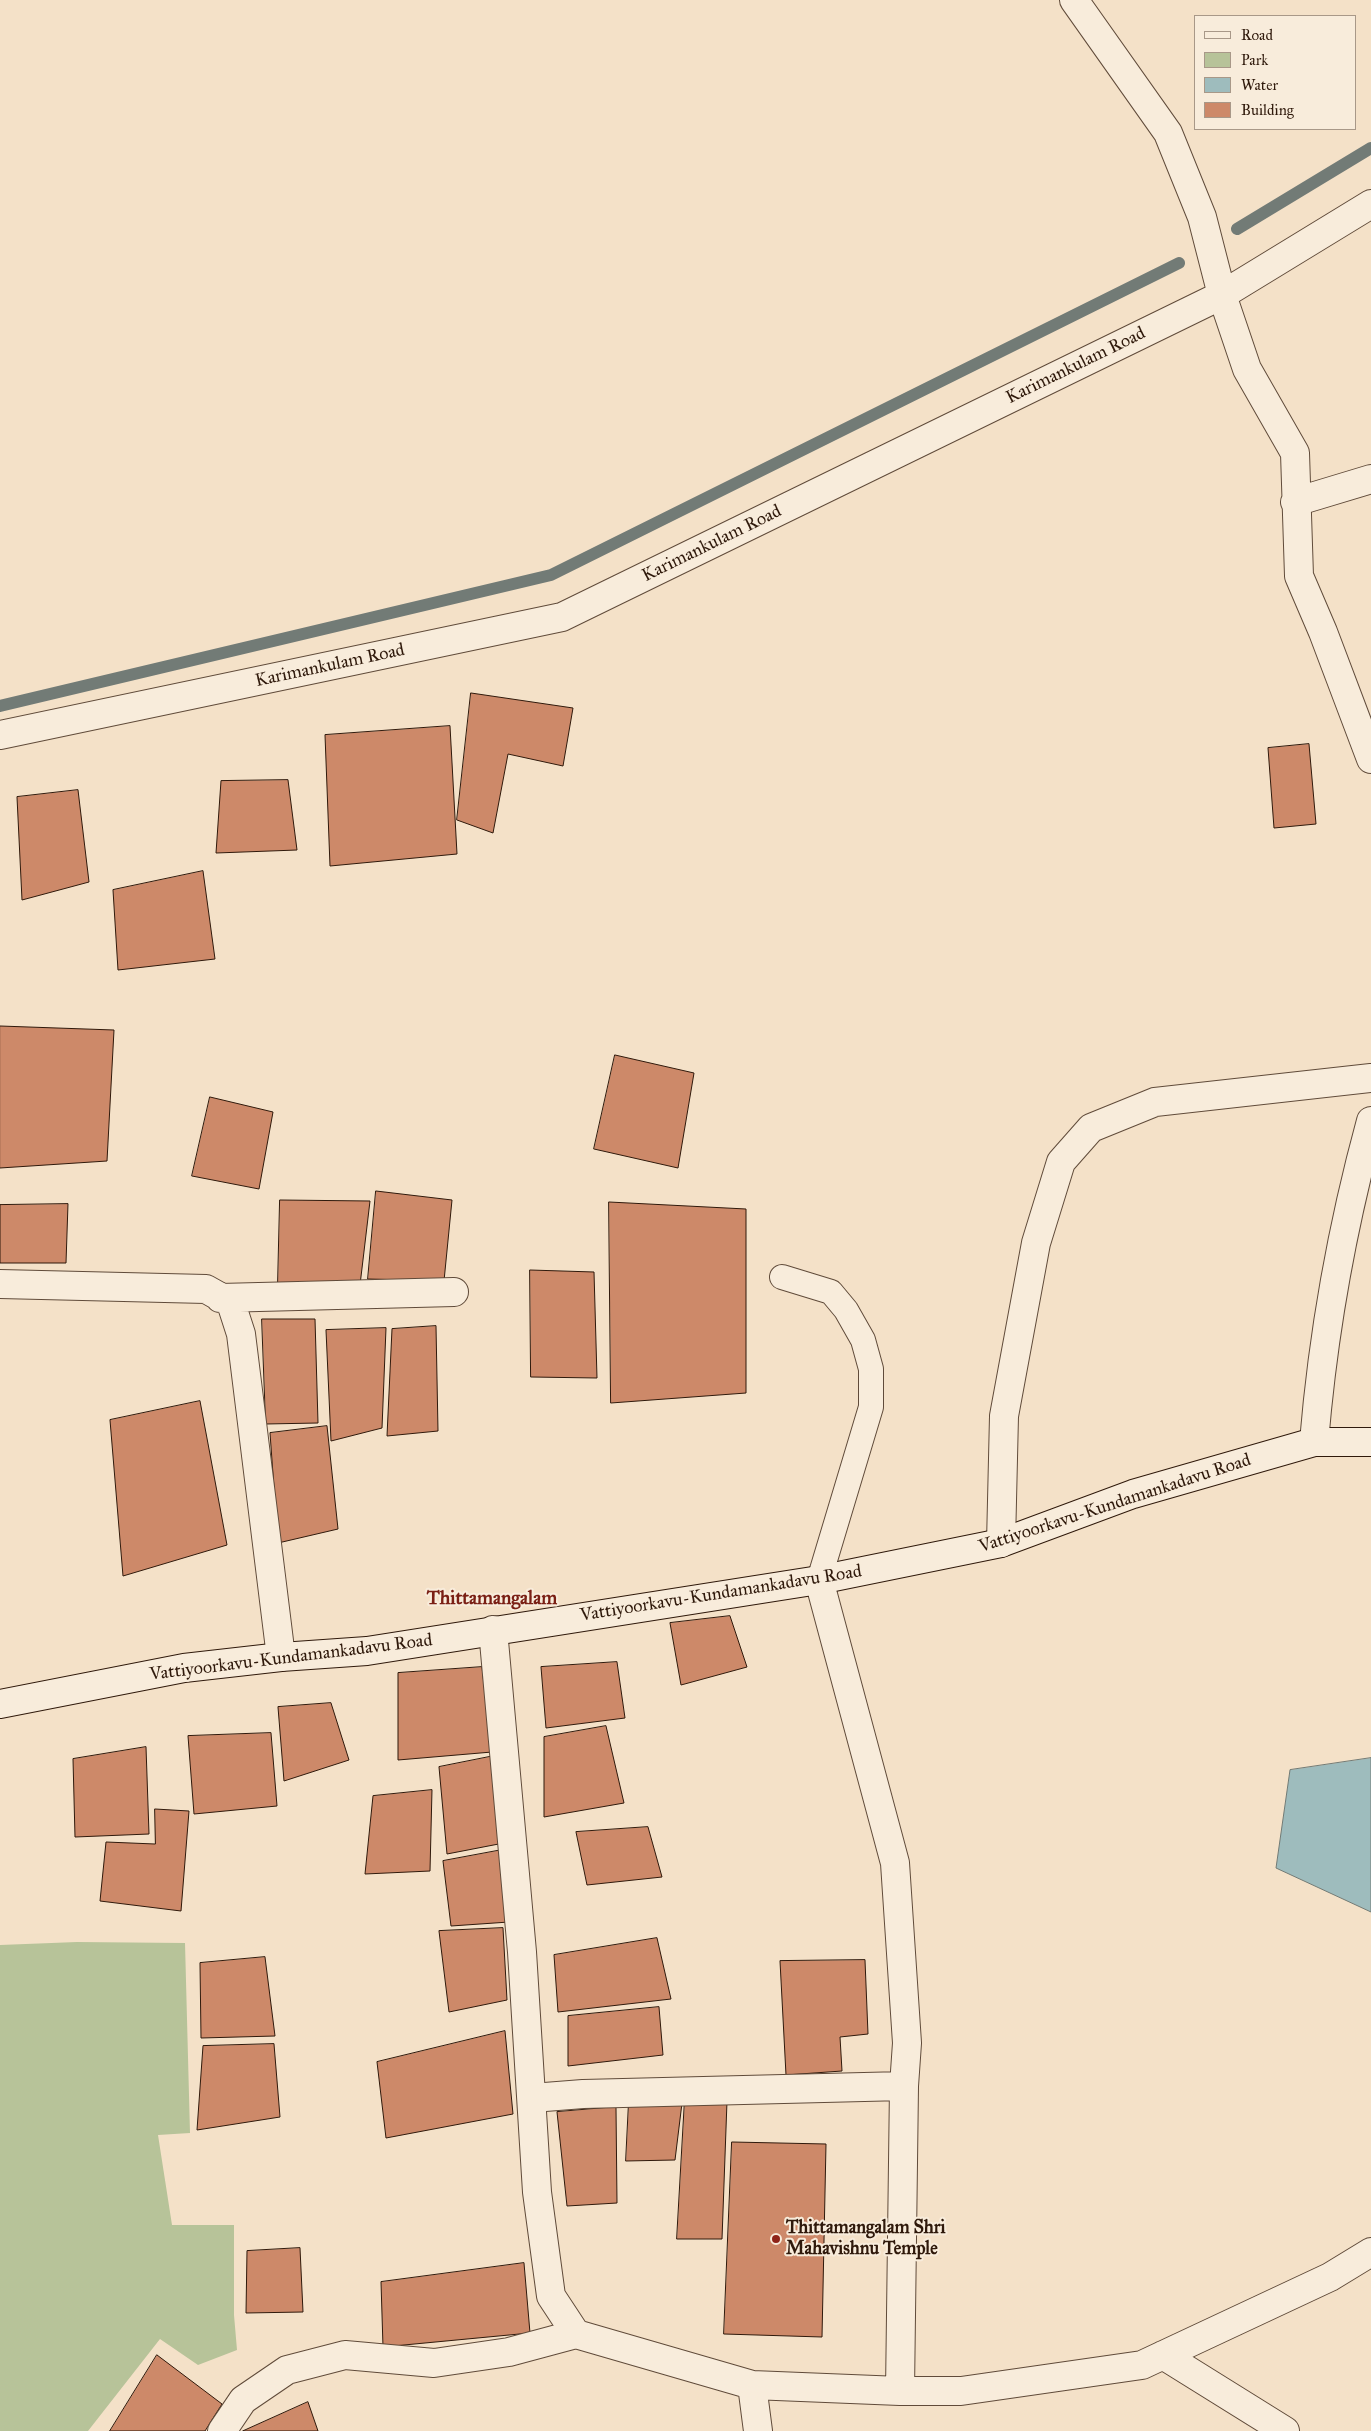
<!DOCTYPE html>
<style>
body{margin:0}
#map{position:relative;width:1371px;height:2431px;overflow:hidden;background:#f4e1c8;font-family:"IM FELL Great Primer",serif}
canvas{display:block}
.legend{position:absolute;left:1194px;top:15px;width:162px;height:115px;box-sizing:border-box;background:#f8ecdb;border:1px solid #a89888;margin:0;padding:6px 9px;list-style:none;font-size:15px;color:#2f190b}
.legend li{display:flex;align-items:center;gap:10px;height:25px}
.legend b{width:25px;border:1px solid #a89888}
</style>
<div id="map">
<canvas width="1371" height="2431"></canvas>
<ul class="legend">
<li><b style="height:6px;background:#f8ecdb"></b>Road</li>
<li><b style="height:14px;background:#b7c399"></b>Park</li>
<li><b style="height:14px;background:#9ebcbd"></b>Water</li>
<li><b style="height:14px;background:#cd8969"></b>Building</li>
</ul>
</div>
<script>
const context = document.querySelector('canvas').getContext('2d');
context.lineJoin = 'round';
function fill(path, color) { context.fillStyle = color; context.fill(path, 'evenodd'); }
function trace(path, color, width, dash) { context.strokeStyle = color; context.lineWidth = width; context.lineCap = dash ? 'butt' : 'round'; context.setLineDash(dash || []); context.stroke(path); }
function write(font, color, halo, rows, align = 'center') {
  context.font = font + ' "IM FELL Great Primer",serif'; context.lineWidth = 4; context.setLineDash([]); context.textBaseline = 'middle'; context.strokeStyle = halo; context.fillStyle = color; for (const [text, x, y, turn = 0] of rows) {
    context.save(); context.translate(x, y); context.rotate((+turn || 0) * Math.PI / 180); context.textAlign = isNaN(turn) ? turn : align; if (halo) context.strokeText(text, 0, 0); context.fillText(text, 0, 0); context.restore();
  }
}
fill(new Path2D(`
 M77,1942L185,1943L190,2133L158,2135L172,2225H234V2315L237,2350L198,2365L160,2339L88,2431H0V1945Z`), '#b7c399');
const water = new Path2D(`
 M1371,1758V1912L1276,1868L1290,1770Z`);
fill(water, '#9ebcbd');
trace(water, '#727b76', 1);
trace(new Path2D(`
 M1237,229L1371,148
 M0,706L551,575L1179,263`), '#727b76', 12);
const building = new Path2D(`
 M471,693L573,708L563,766L508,754L493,833L457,820Z
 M450,726L457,854L330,866L325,735Z
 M1309,744L1316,824L1274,828L1268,748Z
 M288,780L297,850L216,853L221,781Z
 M78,790L89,882L22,900L17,797Z
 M203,871L215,959L118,970L113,890Z
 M0,1026L114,1030L107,1161L0,1168Z
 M615,1055L694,1073L678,1168L594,1149Z
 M210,1097L273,1112L259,1189L192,1176Z
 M376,1191L452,1200L444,1281L368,1279Z
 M280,1200L370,1201L360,1285L278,1283Z
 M609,1202L746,1209V1393L611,1403Z
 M68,1204L66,1263H0V1205Z
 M530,1270L594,1272L597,1378L531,1377Z
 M262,1319H315L318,1423L266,1424Z
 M436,1326L438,1431L387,1436L392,1329Z
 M386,1328L382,1428L331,1441L326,1330Z
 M200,1401L227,1545L123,1576L110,1420Z
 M327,1426L338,1529L278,1543L270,1433Z
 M730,1616L747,1667L681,1685L670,1623Z
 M617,1662L625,1718L546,1728L541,1667Z
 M482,1667L492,1752L398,1760V1673Z
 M331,1703L349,1760L284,1781L278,1707Z
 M606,1726L624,1803L544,1817V1737Z
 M271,1733L277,1806L194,1814L188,1736Z
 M146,1747L149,1834L75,1837L73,1759Z
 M499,1755L509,1842L447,1854L439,1767Z
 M432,1790L430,1871L365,1874L373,1796Z
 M155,1809L189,1811L181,1911L100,1901L106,1842L155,1844Z
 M648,1827L662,1877L587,1885L576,1832Z
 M502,1850L509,1922L451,1926L443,1861Z
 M503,1928L507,2000L449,2012L439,1931Z
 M657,1938L671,1999L558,2012L554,1955Z
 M265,1957L275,2036L201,2038L200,1963Z
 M865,1960L868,2034L840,2037L842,2071L786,2075L780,1961Z
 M659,2007L663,2055L568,2066V2016Z
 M505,2031L513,2114L386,2138L377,2062Z
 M274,2044L280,2117L197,2130L203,2046Z
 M685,2098L727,2101L722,2239H677Z
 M629,2101L682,2103L675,2160L626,2161Z
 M616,2107L617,2203L567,2206L557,2112Z
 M732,2142L826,2144L822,2337L724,2334Z
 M300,2248L303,2312L246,2313L247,2251Z
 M524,2263L530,2333L383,2347L381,2282Z
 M157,2355L222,2404L205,2431H110Z
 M308,2402L318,2431H243Z`);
fill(building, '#cd8969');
trace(building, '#2f190b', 1);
const lane = new Path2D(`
 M782,1277L831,1292L846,1310L863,1340L871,1369V1407L819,1580`);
const street = new Path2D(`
 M1074,0L1168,133L1202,217L1222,295L1247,369L1295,453L1299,576L1323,632L1371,759
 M1295,502L1371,479
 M0,735L562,617L1222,295L1371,204
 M0,1284L206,1289L231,1303L241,1334L281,1657
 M220,1298L454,1292
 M1314,1442C1323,1333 1342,1227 1371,1121
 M1001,1543L1004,1416L1036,1243L1061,1162L1091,1128L1155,1102L1371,1078
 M819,1580L895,1863L907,2043L904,2086L900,2391
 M493,1630L522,1952L537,2192L551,2296L576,2334L752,2385L758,2431
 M532,2098L583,2094L904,2086
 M1163,2355L1285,2431
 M752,2385L900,2391H961L1142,2365L1330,2277L1371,2252
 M222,2431L243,2400L287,2370L345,2355L434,2363L509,2352L576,2334`);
const secondary = new Path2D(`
 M0,1704L184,1668L281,1657L367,1651L819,1580L1001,1543L1133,1494L1314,1442H1371`);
trace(lane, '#604b3a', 26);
trace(street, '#604b3a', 30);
trace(secondary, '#2f190b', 30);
trace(lane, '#f8ecdb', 24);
trace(street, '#f8ecdb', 28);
trace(secondary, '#f8ecdb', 28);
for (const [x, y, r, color] of [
 [776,2239,5,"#8f2418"]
]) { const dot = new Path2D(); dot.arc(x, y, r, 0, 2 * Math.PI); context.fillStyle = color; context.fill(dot); trace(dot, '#f8ecdb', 2); }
write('18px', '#2f190b', '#f8ecdb', [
 ["Karimankulam Road",1076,366,-26],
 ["Karimankulam Road",712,544,-26],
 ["Karimankulam Road",330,666,-12],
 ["Vattiyoorkavu-Kundamankadavu Road",1115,1504,-18],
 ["Vattiyoorkavu-Kundamankadavu Road",721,1594,-9],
 ["Vattiyoorkavu-Kundamankadavu Road",291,1658,-7]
]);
write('bold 18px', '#2f190b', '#f8ecdb', [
 ["Thittamangalam Shri",786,2229],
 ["Mahavishnu Temple",786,2250]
], 'left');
write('bold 19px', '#7a1f14', '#f8ecdb', [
 ["Thittamangalam",492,1599]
]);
</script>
